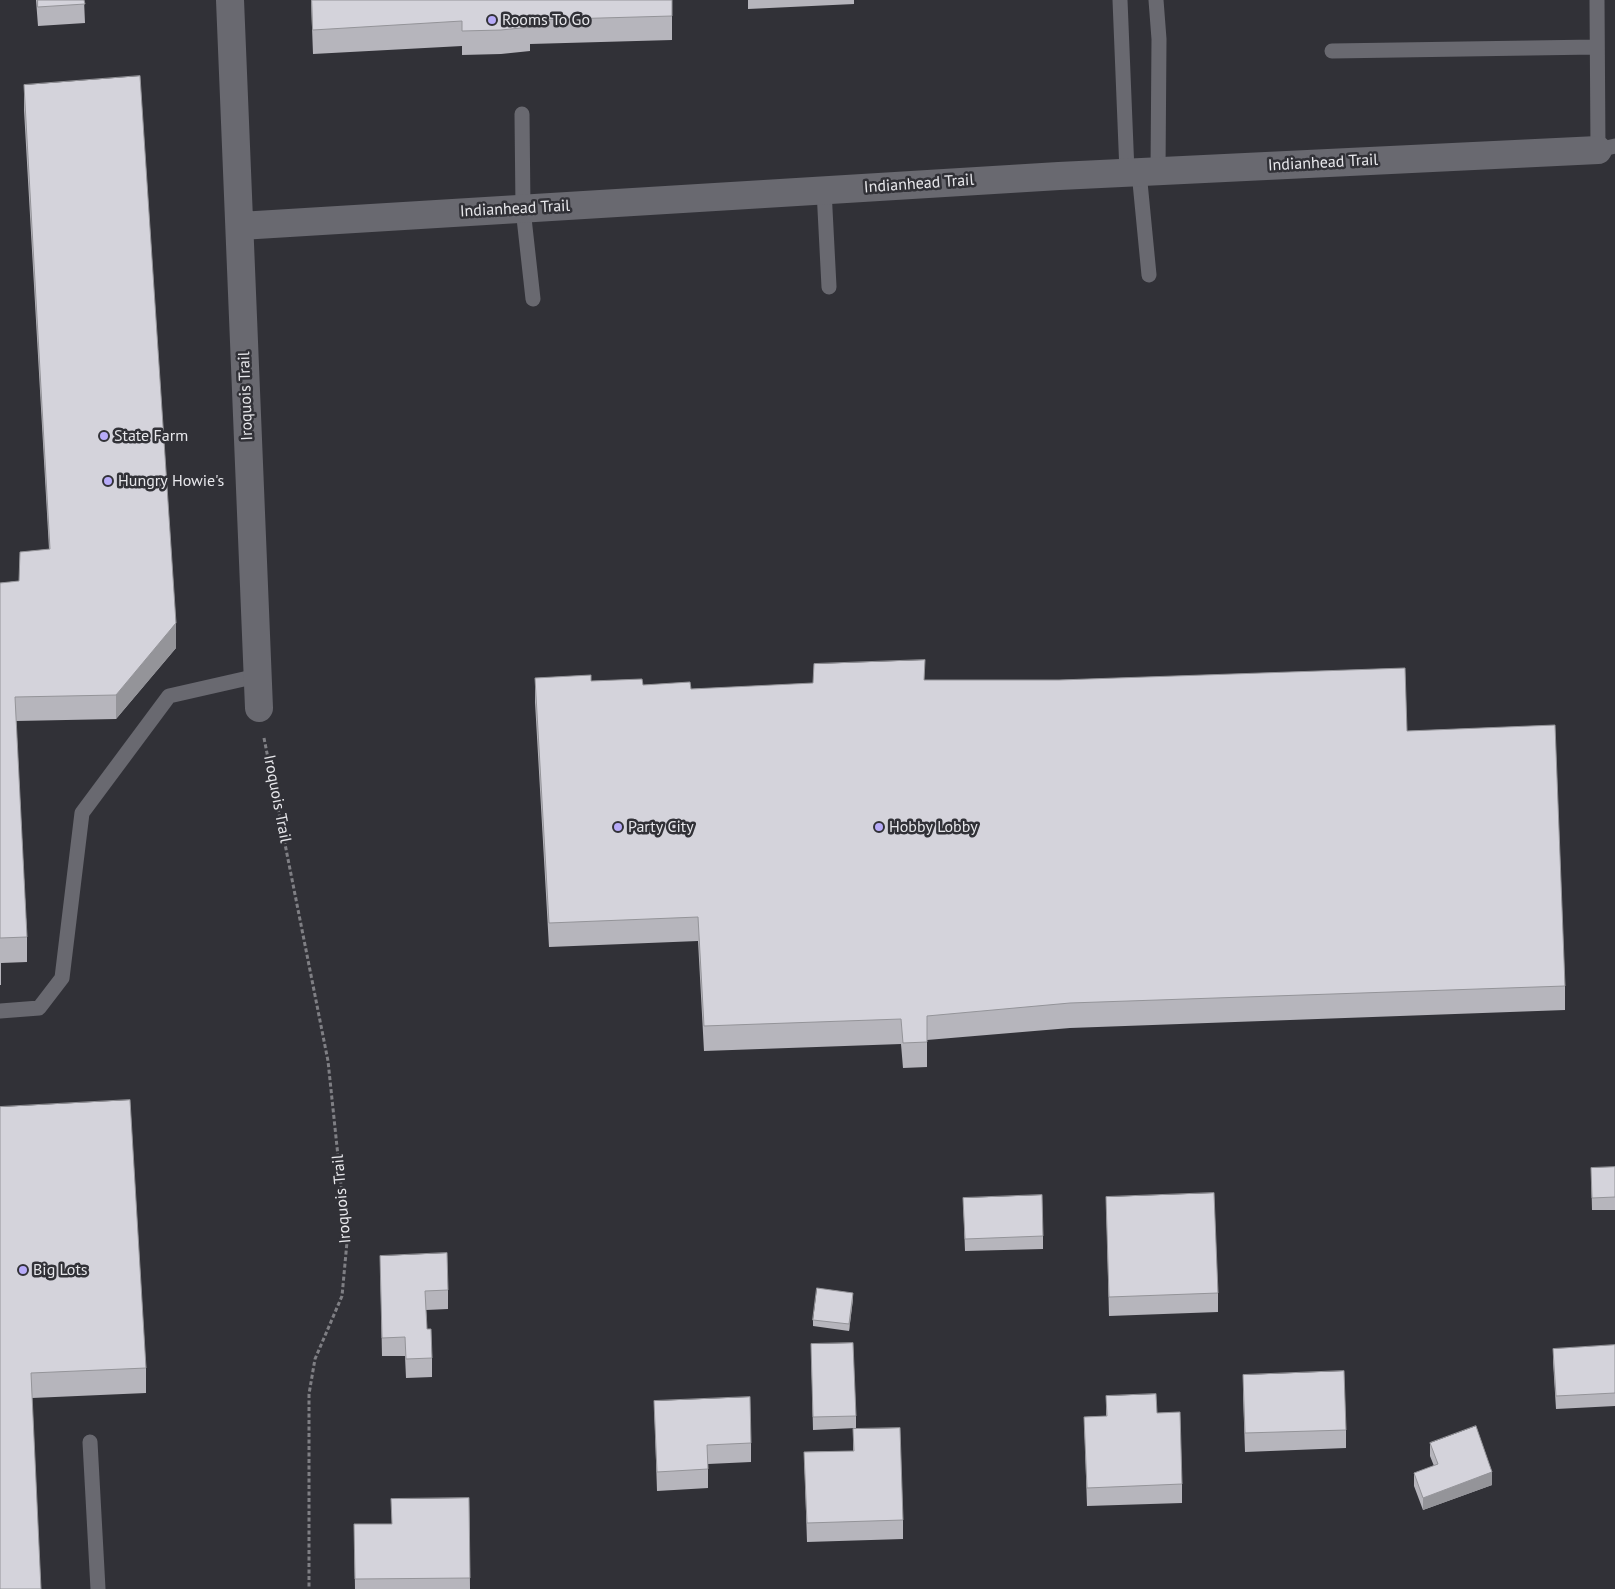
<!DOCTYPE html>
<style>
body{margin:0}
canvas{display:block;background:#313137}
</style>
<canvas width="1615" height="1589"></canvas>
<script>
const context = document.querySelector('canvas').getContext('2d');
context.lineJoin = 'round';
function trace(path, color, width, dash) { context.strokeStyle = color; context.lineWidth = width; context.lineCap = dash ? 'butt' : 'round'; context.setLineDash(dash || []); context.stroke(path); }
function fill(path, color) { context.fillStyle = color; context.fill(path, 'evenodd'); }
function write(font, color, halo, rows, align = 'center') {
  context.font = font + ' "PT Sans",sans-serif'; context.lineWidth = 5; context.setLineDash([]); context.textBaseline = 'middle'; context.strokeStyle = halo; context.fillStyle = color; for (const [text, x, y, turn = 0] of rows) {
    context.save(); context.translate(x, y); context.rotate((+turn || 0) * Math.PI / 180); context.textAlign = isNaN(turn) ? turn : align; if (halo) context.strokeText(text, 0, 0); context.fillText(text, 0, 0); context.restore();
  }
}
trace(new Path2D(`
 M264,738L328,1061L347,1242L342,1296L315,1359L309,1394V1589`), '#7f7f84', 3, [4, 2.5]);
trace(new Path2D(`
 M1120,0L1127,172
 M1156,0L1159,39L1158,171
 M1597,0L1598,150L1615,146
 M1332,51L1596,47
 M522,114L523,209L533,299
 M1139,172L1149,275
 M824,190L829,287
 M0,1011L39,1008L62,978L82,813L169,696L257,676
 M90,1442L98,1589`), '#696970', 15);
trace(new Path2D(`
 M230,0L259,708
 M240,226L1059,176L1598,150`), '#696970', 28);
fill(new Path2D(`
 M36,0H84L85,23L38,26Z
 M311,0H672V40L530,44V51L501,54L462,55V46L313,54Z
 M748,0H854V4L748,9Z
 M24,85L176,648L116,719L16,721L27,937V962L1,963V985H0V583L19,581L49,549L24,110Z
 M535,678L691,689L925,680L1407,731L1565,986V1010L1070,1028L927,1040V1067L903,1068L901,1044L704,1051L698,941L549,947L535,702Z
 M0,1107L146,1368V1393L32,1398Z
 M1615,1167V1210H1592L1591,1168Z
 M1106,1197L1218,1293V1312L1109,1316Z
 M963,1198L1043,1236V1249L965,1251Z
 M380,1256L448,1290V1309L426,1310L427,1329L432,1358V1377L406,1378L405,1356H382Z
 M853,1299L849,1331L813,1326V1320Z
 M811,1344L856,1416V1428L813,1430Z
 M1615,1345V1406L1556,1409L1553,1361V1349Z
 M1243,1375L1346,1430V1448L1245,1452L1243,1394Z
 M1106,1396L1157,1413L1182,1484V1503L1087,1506L1084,1417L1106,1416Z
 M654,1401L751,1443V1462L708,1464V1488L657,1491Z
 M853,1429L903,1520V1539L807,1542L804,1452L853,1451Z
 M1430,1443L1492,1485L1423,1510L1414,1486V1473L1434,1466L1430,1456Z
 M469,1498L470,1589H355L354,1524H391Z`), '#b6b5bc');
fill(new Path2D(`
 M176,623V648L116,719V695Z
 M853,1293V1299L849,1331V1324Z
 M1492,1472V1485L1423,1510V1498Z`), '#949499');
const building = new Path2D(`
 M38,0H84L85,4L38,7Z
 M312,0H672V16L530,20V27L501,30L462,31V21L313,30Z
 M140,76L176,623L116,695L15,697L27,937L0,938V583L19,581L20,552L50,549L24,85Z
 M925,660L924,680H1059L1405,668L1407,731L1555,725L1565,986L1070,1003L927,1016V1042L903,1043L901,1019L704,1026L698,917L549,923L535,678L591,675V681L642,679L643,685L690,682L691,689L813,683L814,664Z
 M130,1100L146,1368L31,1373L41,1589H0V1107Z
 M1615,1167V1197L1592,1198L1591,1168Z
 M1214,1193L1218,1293L1109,1297L1106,1197Z
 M1042,1195L1043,1236L965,1239L963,1198Z
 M447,1253L448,1290L425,1291L427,1329H431L432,1358L406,1359L405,1337L382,1338L380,1256Z
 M817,1288L853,1293L849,1324L813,1320Z
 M853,1343L856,1416L813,1417L811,1344Z
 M1615,1345V1393L1556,1396L1553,1349Z
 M1344,1371L1346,1430L1245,1433L1243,1375Z
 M1156,1394L1157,1413L1180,1412L1182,1484L1087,1488L1084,1417L1107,1416L1106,1396Z
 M750,1397L751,1443L707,1445L708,1469L657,1472L654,1401Z
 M1476,1426L1492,1472L1423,1498L1414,1473L1438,1464L1430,1443Z
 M900,1428L903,1520L807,1523L804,1452L854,1451L853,1429Z
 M469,1498L470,1578L355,1579L354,1524H392L391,1499Z`);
fill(building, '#d4d3db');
trace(building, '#949499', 1);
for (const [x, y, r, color] of [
 [492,20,5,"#b7abf8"],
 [104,436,5,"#b7abf8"],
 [108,481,5,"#b7abf8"],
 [618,827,5,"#b7abf8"],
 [879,827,5,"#b7abf8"],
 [23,1270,5,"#b7abf8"]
]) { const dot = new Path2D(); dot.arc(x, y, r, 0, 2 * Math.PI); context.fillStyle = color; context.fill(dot); trace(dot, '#313137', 2); }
write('16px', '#e8e8ec', '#313137', [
 ["Rooms To Go",502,20],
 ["State Farm",114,436],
 ["Hungry Howie's",118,481],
 ["Party City",628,827],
 ["Hobby Lobby",889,827],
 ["Big Lots",33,1270]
], 'left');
write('16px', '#e8e8ec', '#313137', [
 ["Indianhead Trail",1323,163,-3],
 ["Indianhead Trail",919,184,-4],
 ["Indianhead Trail",515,209,-3],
 ["Iroquois Trail",246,396,-92],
 ["Iroquois Trail",277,799,79],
 ["Iroquois Trail",342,1199,-95]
]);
</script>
